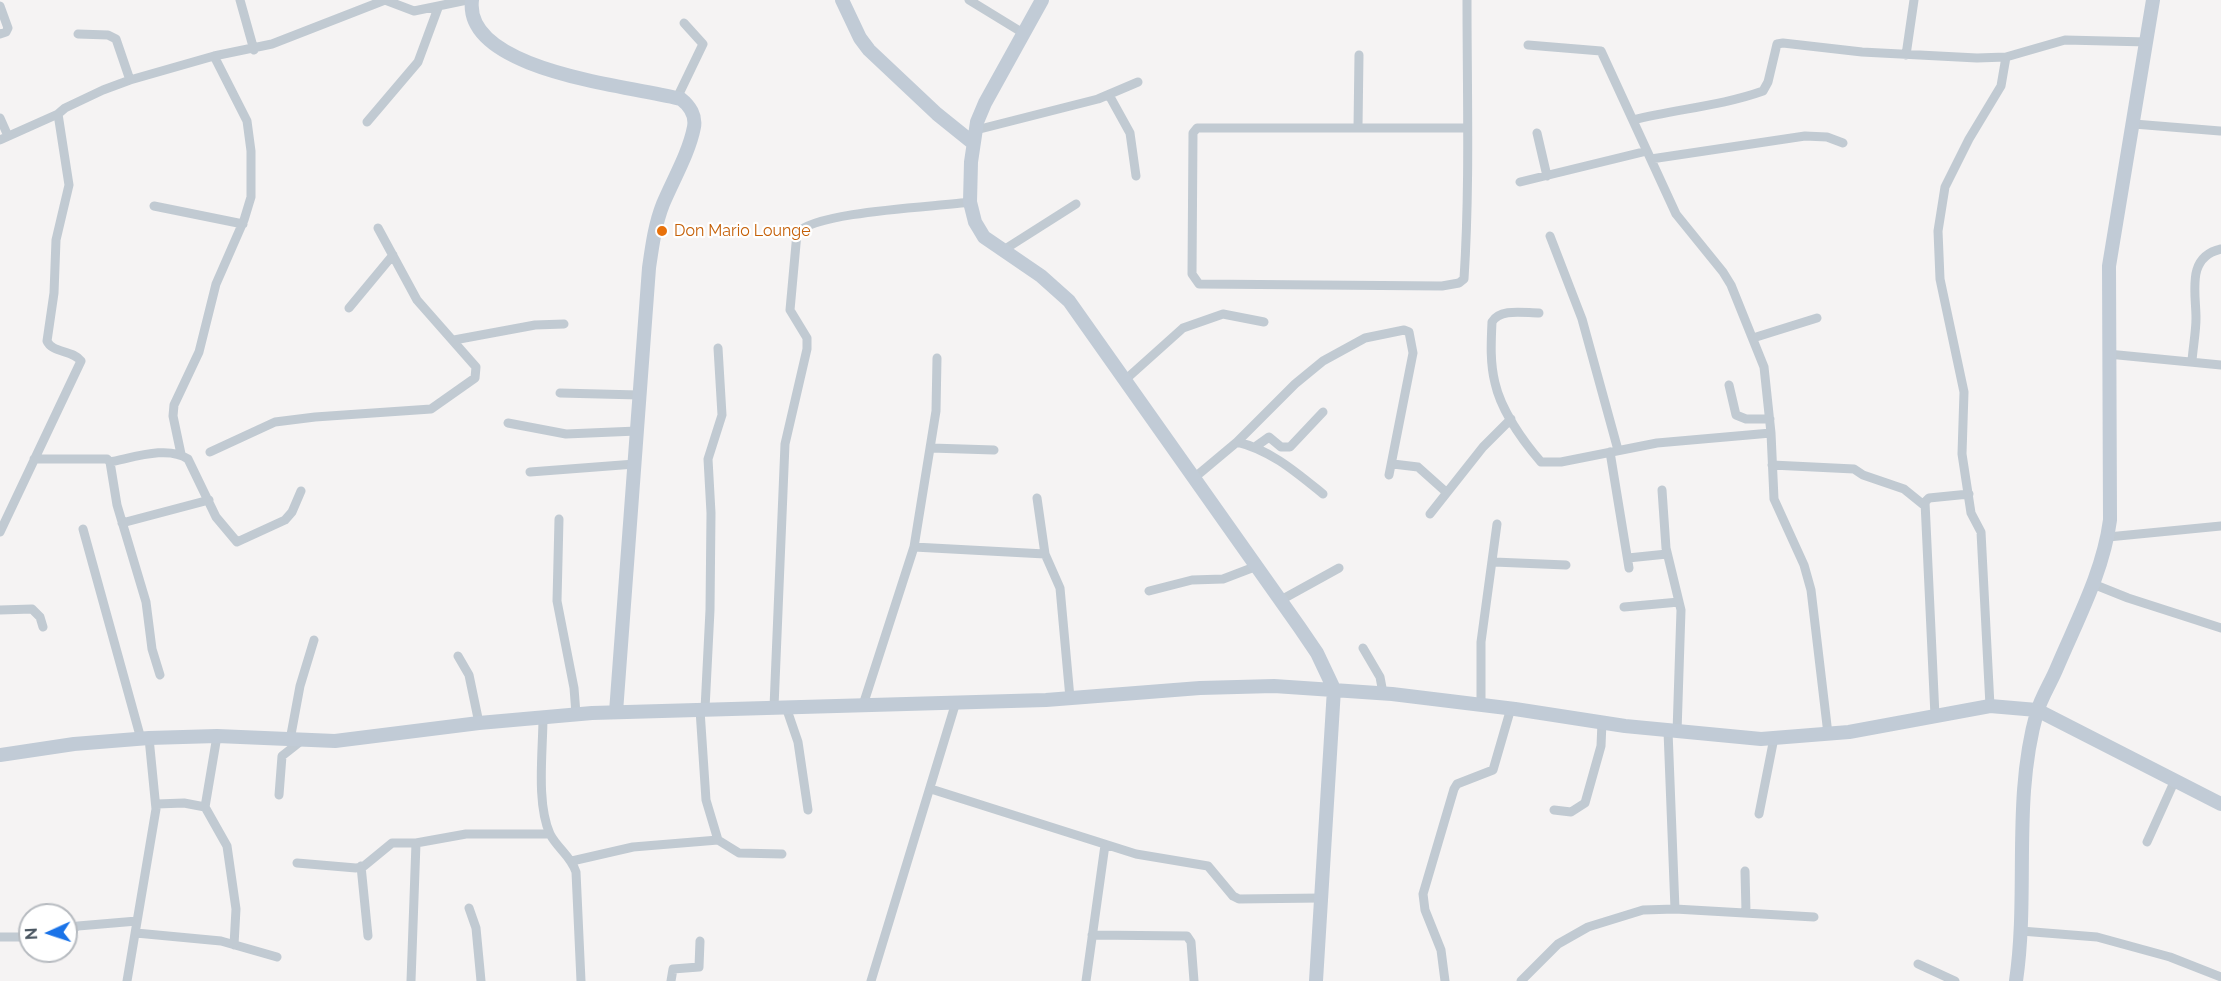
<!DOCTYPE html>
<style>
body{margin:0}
#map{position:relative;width:2221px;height:981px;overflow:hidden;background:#f5f3f3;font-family:Raleway,sans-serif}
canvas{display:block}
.north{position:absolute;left:18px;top:903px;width:60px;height:60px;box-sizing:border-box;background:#fff;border:2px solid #b7bbc0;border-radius:50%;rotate:267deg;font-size:16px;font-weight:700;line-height:24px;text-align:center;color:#4a5661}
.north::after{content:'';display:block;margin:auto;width:21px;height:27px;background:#1a73e8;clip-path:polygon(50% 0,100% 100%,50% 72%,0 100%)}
</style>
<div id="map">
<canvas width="2221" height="981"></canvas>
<div class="north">N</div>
</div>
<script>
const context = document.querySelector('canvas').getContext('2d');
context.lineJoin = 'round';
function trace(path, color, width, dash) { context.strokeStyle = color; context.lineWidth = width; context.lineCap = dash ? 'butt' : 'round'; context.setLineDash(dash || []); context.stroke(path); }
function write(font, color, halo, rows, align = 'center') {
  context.font = font + ' Raleway,sans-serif'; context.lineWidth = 4.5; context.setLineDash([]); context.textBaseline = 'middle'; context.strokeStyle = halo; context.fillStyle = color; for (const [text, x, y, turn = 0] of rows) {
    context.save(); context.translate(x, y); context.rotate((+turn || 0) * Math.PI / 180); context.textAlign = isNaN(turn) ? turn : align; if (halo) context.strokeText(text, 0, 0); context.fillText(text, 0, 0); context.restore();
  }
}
trace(new Path2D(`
 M240,0L254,50
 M385,0L414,11L467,0
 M969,0L1023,33
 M0,6L8,28L6,32L0,34
 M78,34L108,35L116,39L130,80
 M1528,45L1601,51L1676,214L1723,272L1731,285L1764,367L1771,433L1774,499L1804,565L1811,590L1828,734
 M1906,55L1914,0
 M1109,95L1130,133L1136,176
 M677,98L703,44L684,23
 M0,118L8,136
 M1633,120C1676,109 1721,106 1763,91L1768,82L1777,44L1783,43L1862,52L1977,58L2006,57L2065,40L2148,42
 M367,122L418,62L438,8
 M2134,124L2220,131
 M1358,127L1359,55
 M1467,128H1197L1193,133L1192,274L1199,284L1442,286L1459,283L1464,279C1470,186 1467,93 1467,0
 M976,130L1098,99L1138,82
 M1537,133L1547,176
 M0,140L58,114L65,108L103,90L130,80L214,56L272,44L385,0
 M1651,159L1805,136L1827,137L1843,143
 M1520,182L1647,151
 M154,206L243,224
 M1550,236L1582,319L1618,450
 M1002,251L1076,204
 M349,308L393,255
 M1539,313C1524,313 1500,308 1492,322C1491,343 1490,363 1495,383C1501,410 1523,441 1541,462H1561L1657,443L1771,433
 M1753,338L1817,318
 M454,340L535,325L564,324
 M2108,354L2221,365
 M2192,361C2193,347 2196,332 2196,318C2196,292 2186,257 2221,249
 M1125,380L1183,328L1223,314L1264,322
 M1729,385L1736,415L1746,419H1770
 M560,393L639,395
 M508,423L566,434L637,431
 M1237,442C1271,450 1297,473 1323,494
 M1255,447L1269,437L1281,447H1290L1323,412
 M931,448L994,450
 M210,452L275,422L315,417L431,409L475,378L476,367L417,300L378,228
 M1610,452L1629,568
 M181,454L173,416L174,405L199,352L216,284L244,220L251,197V151L247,121L214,56
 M34,459H107L110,462C132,458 168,445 188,459L216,517L237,542L285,520L292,512L301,491
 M110,462L117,505L146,602L152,649L160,675
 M1393,464L1418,467L1446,492
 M1772,465L1854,469L1863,475L1904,489L1925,506
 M530,472L635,464
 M1194,478L1237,442L1295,384L1323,361L1365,338L1404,330L1409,332L1413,353L1389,475
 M1662,490L1666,548L1681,610L1677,732
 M1037,498L1045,554L1060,588L1070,698
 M1430,514L1483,447L1511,419
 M559,519L557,601L574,688L576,714
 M122,523L209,500
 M83,529L141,739
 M0,532L81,361C73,350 52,353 47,341L54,293L56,240L69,185L58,114
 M2108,537L2221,526
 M914,547L1045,554
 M1628,558L1667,554
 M1494,562L1566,565
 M2093,584L2128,598L2221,628
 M1149,591L1192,580L1223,579L1257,566
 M1281,600L1339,568
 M1624,607L1679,602
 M0,610L32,609L40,617L43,627
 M1363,648L1380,677L1383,693
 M458,656L469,675L479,723
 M863,705L914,547L936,411L937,358
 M1481,705V642L1497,524
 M1990,706L1981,532L1971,513L1962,454L1964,392L1940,279L1938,231L1945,187L1969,139L2001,86L2006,57
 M774,707L785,444L807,349V338L790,310L797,233C817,211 936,207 970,202
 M786,707L798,742L808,810
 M705,709L710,610L711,513L708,459L722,415L718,348
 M700,710L706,800L718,840L739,853L782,854
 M1935,716L1925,502L1929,498L1969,494
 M543,717C543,751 536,803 550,834C557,848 571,856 576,872L581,981
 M1668,731L1675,909
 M290,740L300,686L314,640
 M931,789L1136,854L1208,866L1233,896L1239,899L1321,898
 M279,795L282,756L301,741
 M157,804L184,803L205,807L227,846L236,909L234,945
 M205,807L217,736
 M1554,810L1571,812L1585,803L1601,746L1602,722
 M1759,814L1774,738
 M2147,842L2175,780
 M572,861L633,847L718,840
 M297,863L356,868L364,866L392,843H416L466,834H550
 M361,866L368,936
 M1745,871L1746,912
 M469,908L476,928L481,981
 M66,931L78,926L137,921
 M2021,931L2097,937L2170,957L2221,977
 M136,933L221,941L277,957
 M1092,935L1187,936L1191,942L1194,981
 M0,937H30
 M1918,964L1955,981
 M127,981L156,809L149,738
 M411,981L416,843
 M671,981L673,969L699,967L700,941
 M871,981L956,702
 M1086,981L1105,845
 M1445,981L1441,950L1425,910L1423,894L1454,789L1457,784L1493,770L1511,708
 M1521,981L1558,944L1588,927L1643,910L1675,909L1814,917`), '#c1cad2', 9);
trace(new Path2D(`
 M472,0C463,72 633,86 681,99C690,106 696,116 694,127C689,153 673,180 663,204C655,224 652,247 649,268L616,712
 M842,0L860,38L869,50L937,114L973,143
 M1042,0L985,103L977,122L971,162L970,202L975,222L984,237L1041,276L1069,301L1300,628L1317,653L1334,689L1316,981
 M0,755L74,744L149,738L217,736L335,741L479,723L592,713L1046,700L1200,688L1274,686L1392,694L1515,709L1625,726L1761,739L1849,732L1990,706L2037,710L2221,804
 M2016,981C2029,892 2012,800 2037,712C2041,698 2050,684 2056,670C2076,622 2103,573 2110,520L2109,266L2153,0`), '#c1cbd6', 14);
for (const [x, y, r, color] of [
 [662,231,6,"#e8710a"]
]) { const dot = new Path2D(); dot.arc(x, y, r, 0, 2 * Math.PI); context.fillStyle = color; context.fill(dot); trace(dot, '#fff', 2); }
write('16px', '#c56008', '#fff', [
 ["Don Mario Lounge",674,231]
], 'left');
</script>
